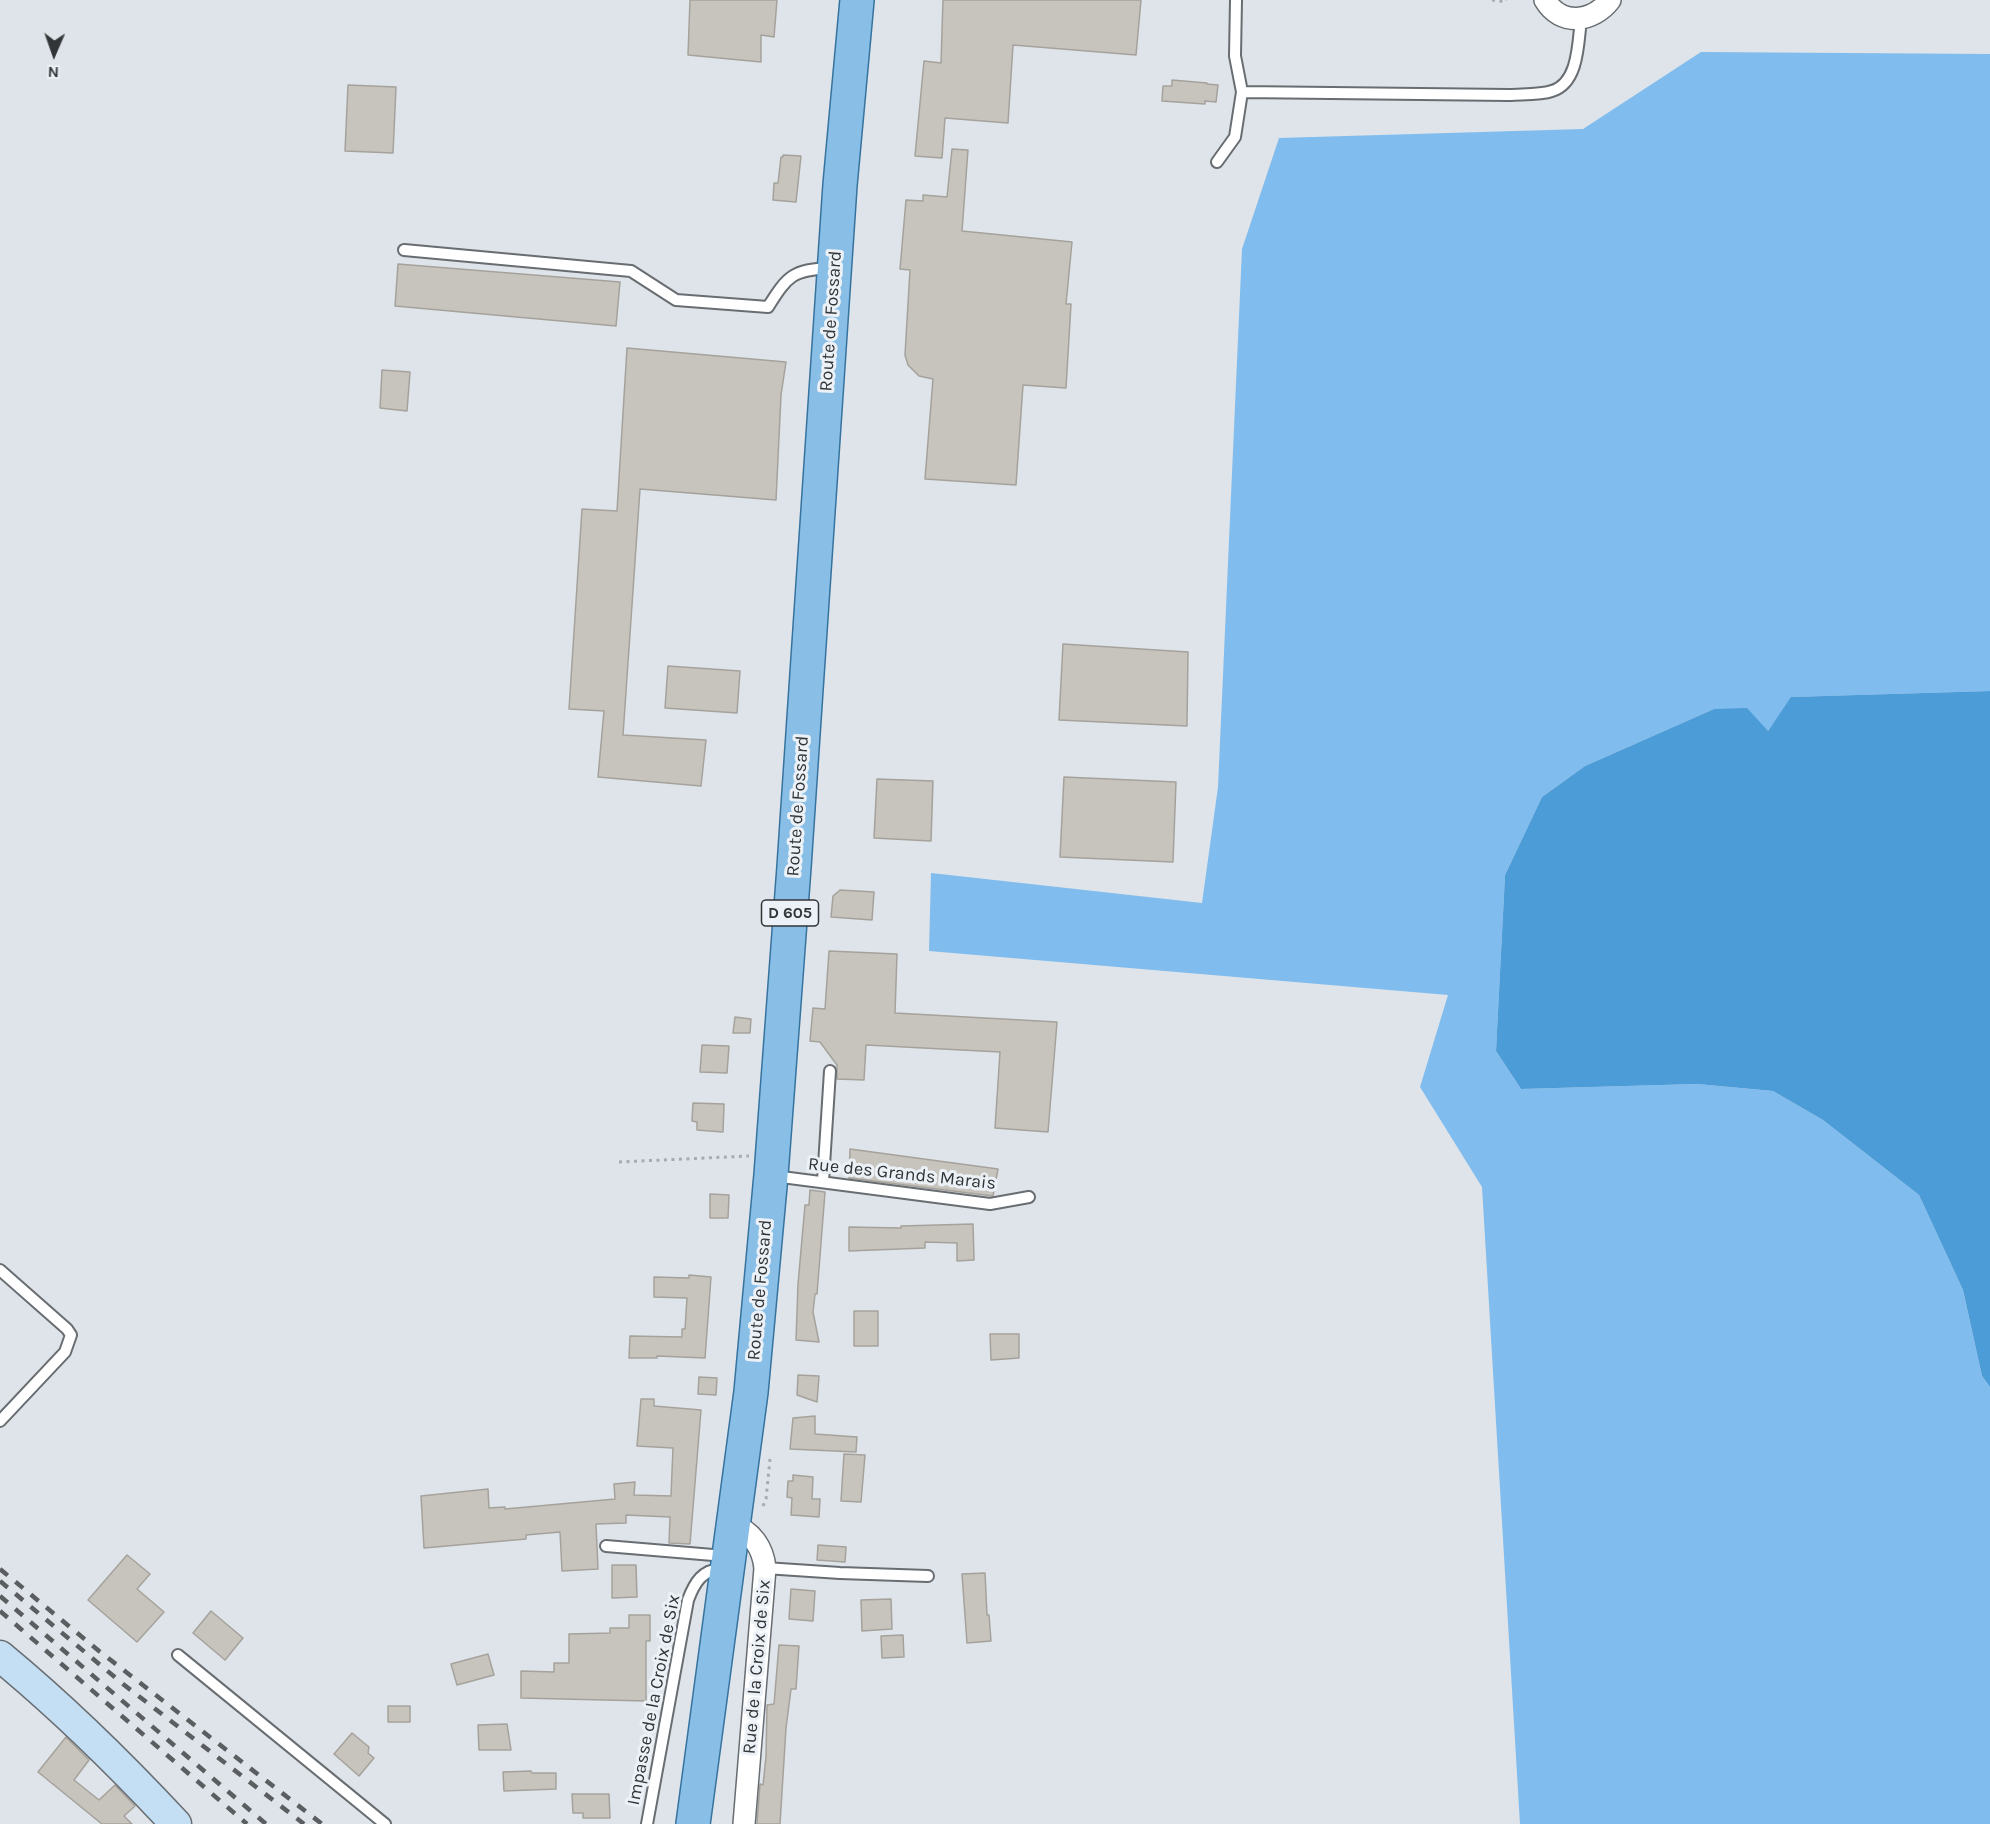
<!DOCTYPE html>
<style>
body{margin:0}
#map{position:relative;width:1990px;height:1824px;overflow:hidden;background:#dee4e9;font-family:Karla,sans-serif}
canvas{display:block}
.north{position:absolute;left:24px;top:24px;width:60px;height:60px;-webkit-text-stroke:4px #ebf1f6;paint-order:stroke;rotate:182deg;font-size:16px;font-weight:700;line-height:24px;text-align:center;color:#323537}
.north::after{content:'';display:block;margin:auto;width:21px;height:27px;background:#323537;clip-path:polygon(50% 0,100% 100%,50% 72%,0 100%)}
</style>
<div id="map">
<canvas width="1990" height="1824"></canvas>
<div class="north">N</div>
</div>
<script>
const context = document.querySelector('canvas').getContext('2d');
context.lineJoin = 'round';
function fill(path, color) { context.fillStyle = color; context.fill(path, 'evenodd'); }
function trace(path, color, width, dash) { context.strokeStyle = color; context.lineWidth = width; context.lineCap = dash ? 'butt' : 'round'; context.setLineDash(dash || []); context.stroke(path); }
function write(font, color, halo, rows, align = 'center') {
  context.font = font + ' Karla,sans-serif'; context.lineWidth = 6; context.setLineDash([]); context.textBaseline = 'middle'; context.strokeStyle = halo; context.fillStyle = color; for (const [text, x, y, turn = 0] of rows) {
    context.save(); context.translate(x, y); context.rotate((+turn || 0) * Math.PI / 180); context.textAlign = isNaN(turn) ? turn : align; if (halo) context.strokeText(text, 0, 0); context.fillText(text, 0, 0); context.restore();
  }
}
fill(new Path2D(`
 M1701,52L1990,54V691L1792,697L1768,731L1714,709L1585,766L1542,797L1505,875L1496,1051L1521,1089L1697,1084L1773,1091L1823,1120L1919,1195L1963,1290L1982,1376L1990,1387V1824H1520L1482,1187L1420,1087L1448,995L929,951L931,873L1202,903L1218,787L1242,249L1279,138L1583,129Z`), '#80bced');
fill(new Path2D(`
 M1990,691V1387L1982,1376L1963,1290L1919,1195L1823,1120L1773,1091L1697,1084L1521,1089L1496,1051L1505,875L1542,797L1585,766L1714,709L1747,708L1768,731L1791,697Z`), '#4c9cd8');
const building = new Path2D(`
 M690,0H777L774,37L761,35V62L688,55Z
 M943,0H1141L1136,55L1013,45L1008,123L945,118L942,158L915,156L924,61L941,63Z
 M1172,80L1207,83V84L1218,85L1216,102L1205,101V104L1162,101L1163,86H1172Z
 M348,85L396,87L393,153L345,151Z
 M952,149L968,150L962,231L1072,242L1066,304H1071L1066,388L1023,385L1016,485L925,479L933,379L919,376L908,365L905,355L910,270L900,269L906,200L923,201V195L947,197Z
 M783,155L801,156L796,202L773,200L774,183H778L781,157H783Z
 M398,264L620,282L616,326L395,306Z
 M627,348L786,362L781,395L776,500L640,489L623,735L706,740L701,786L598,777L604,711L569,709L582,509L617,511Z
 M382,370L410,372L407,411L380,408Z
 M1063,644L1188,652L1187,726L1059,720Z
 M668,666L740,671L737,713L665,708Z
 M1064,777L1176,782L1173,862L1060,857Z
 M877,779L933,781L931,841L874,838Z
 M840,890L874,892L872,920L831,917L833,896Z
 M829,951L897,954L895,1013L1057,1022L1048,1132L995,1128L1000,1052L866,1045L864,1080L837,1079V1065L820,1042L810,1041L813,1008L825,1009Z
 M735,1017L751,1019L750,1033H733Z
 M702,1045L729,1046L727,1073L700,1072Z
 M693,1103L724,1104L723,1132L697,1130V1122L692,1121Z
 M850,1149L998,1169L993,1196L849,1178Z
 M810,1190L825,1192L817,1294H815L813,1312L819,1342L796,1340L798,1284L805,1205H809Z
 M710,1194L729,1195L728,1218H710Z
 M973,1224L974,1260L957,1261V1243L925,1242V1248L849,1251V1227L901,1228V1226Z
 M689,1275L711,1277L705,1358L657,1356V1358H629L630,1336L682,1337V1329H685L687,1298L654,1297V1277L689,1278Z
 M854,1311H878V1346H854Z
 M990,1334H1019V1358L991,1360Z
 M798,1375L819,1376L817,1402L797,1395Z
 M699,1377L717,1378L716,1395L698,1394Z
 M641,1399H654V1406L701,1410L690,1544L669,1543L670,1517L626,1515V1523L596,1524L598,1569L562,1571L560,1532L526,1535V1539L424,1548L421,1496L488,1489L489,1508L505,1507V1509L615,1499L614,1484L635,1482L634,1495L671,1496L673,1448L637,1446Z
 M815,1416V1434L857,1437L856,1452L790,1449L793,1418Z
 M844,1454L865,1455L861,1502L841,1501Z
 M793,1475L813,1477L812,1499H820L819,1517L791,1515L792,1498L787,1497L788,1481H793Z
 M818,1545L846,1547L845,1562L817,1560Z
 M127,1555L150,1574L137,1589L164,1612L137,1642L88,1600Z
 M612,1565H636L637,1597L612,1598Z
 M985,1573L987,1615H989L991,1641L967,1643L962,1574Z
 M791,1589L815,1591L813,1621L789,1619Z
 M891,1599L892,1629L862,1631L861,1600Z
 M211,1611L243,1638L225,1660L193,1633Z
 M629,1615H650V1641H646V1701L521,1698V1671L554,1672V1663H569V1634L610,1633V1628H629Z
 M903,1635L904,1657L882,1658L881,1636Z
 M779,1645L799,1646L796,1689H791L786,1728L780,1824H757L760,1784L763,1785L766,1757L767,1705L774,1704Z
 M488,1654L494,1675L457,1685L451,1664Z
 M388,1706H410V1722H388Z
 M507,1724L511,1750H479L478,1725Z
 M352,1733L369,1747L368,1753L374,1758L359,1776L334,1754Z
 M66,1737L89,1760L74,1780L99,1800L115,1785L135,1806L124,1816L132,1824H102L38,1772Z
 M531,1771L532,1773H556V1789L504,1791L503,1772Z
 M572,1794H609L610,1818H583V1813H573Z`);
fill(building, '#c7c4be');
trace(building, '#a5a29c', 1.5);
const lane = new Path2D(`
 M1236,0L1235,56L1242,92
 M1217,162L1235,137L1242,92L1509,95C1523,94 1540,95 1552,91C1579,83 1578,42 1581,19
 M404,250L631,271L676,300L768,307C788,275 793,270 830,268
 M774,1176L990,1204L1029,1197
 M823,1181L830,1071
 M0,1270L67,1329L71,1335L65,1352L0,1421
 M606,1546L725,1556
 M765,1568L840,1573L928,1576
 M178,1655L385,1824
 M647,1824L688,1600C694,1584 703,1567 723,1570`);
const street = new Path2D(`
 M1545,0C1561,27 1593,22 1610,0
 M732,1525C752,1531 763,1548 765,1568L744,1824`);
const secondary = new Path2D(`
 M0,1656C63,1708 121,1765 176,1824`);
const primary = new Path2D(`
 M693,1824L751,1392L771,1175L794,867L840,185L857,0`);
trace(lane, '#686d72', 14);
trace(street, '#686d72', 24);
trace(secondary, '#686d72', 33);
trace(primary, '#37739f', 36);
trace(new Path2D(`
 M1492,0L1505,2L1506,0
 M619,1162L749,1156
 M763,1506L766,1499L770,1459`), '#a6abaf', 3, [3, 4.5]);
trace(lane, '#fff', 10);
trace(street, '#fff', 21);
trace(secondary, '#c4dff3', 30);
trace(primary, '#89bfe7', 33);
trace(new Path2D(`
 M0,1569L99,1651L322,1824
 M0,1581L123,1684L304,1824
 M0,1596L266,1824
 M0,1611L247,1824`), '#5b5e61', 4.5, [10, 10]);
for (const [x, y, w] of [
 [790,913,57]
]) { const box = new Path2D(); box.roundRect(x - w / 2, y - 13, w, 26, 4.5); context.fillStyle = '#ebf1f6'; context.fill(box); trace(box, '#323537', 1.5); }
write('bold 16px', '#323537', null, [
 ["D 605",790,913]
]);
write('18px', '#323537', '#ebf1f6', [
 ["Route de Fossard",831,321,-86],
 ["Route de Fossard",798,806,-86],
 ["Rue des Grands Marais",902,1174,6],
 ["Route de Fossard",760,1290,-85],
 ["Rue de la Croix de Six",757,1667,-85],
 ["Impasse de la Croix de Six",654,1700,-79]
]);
</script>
